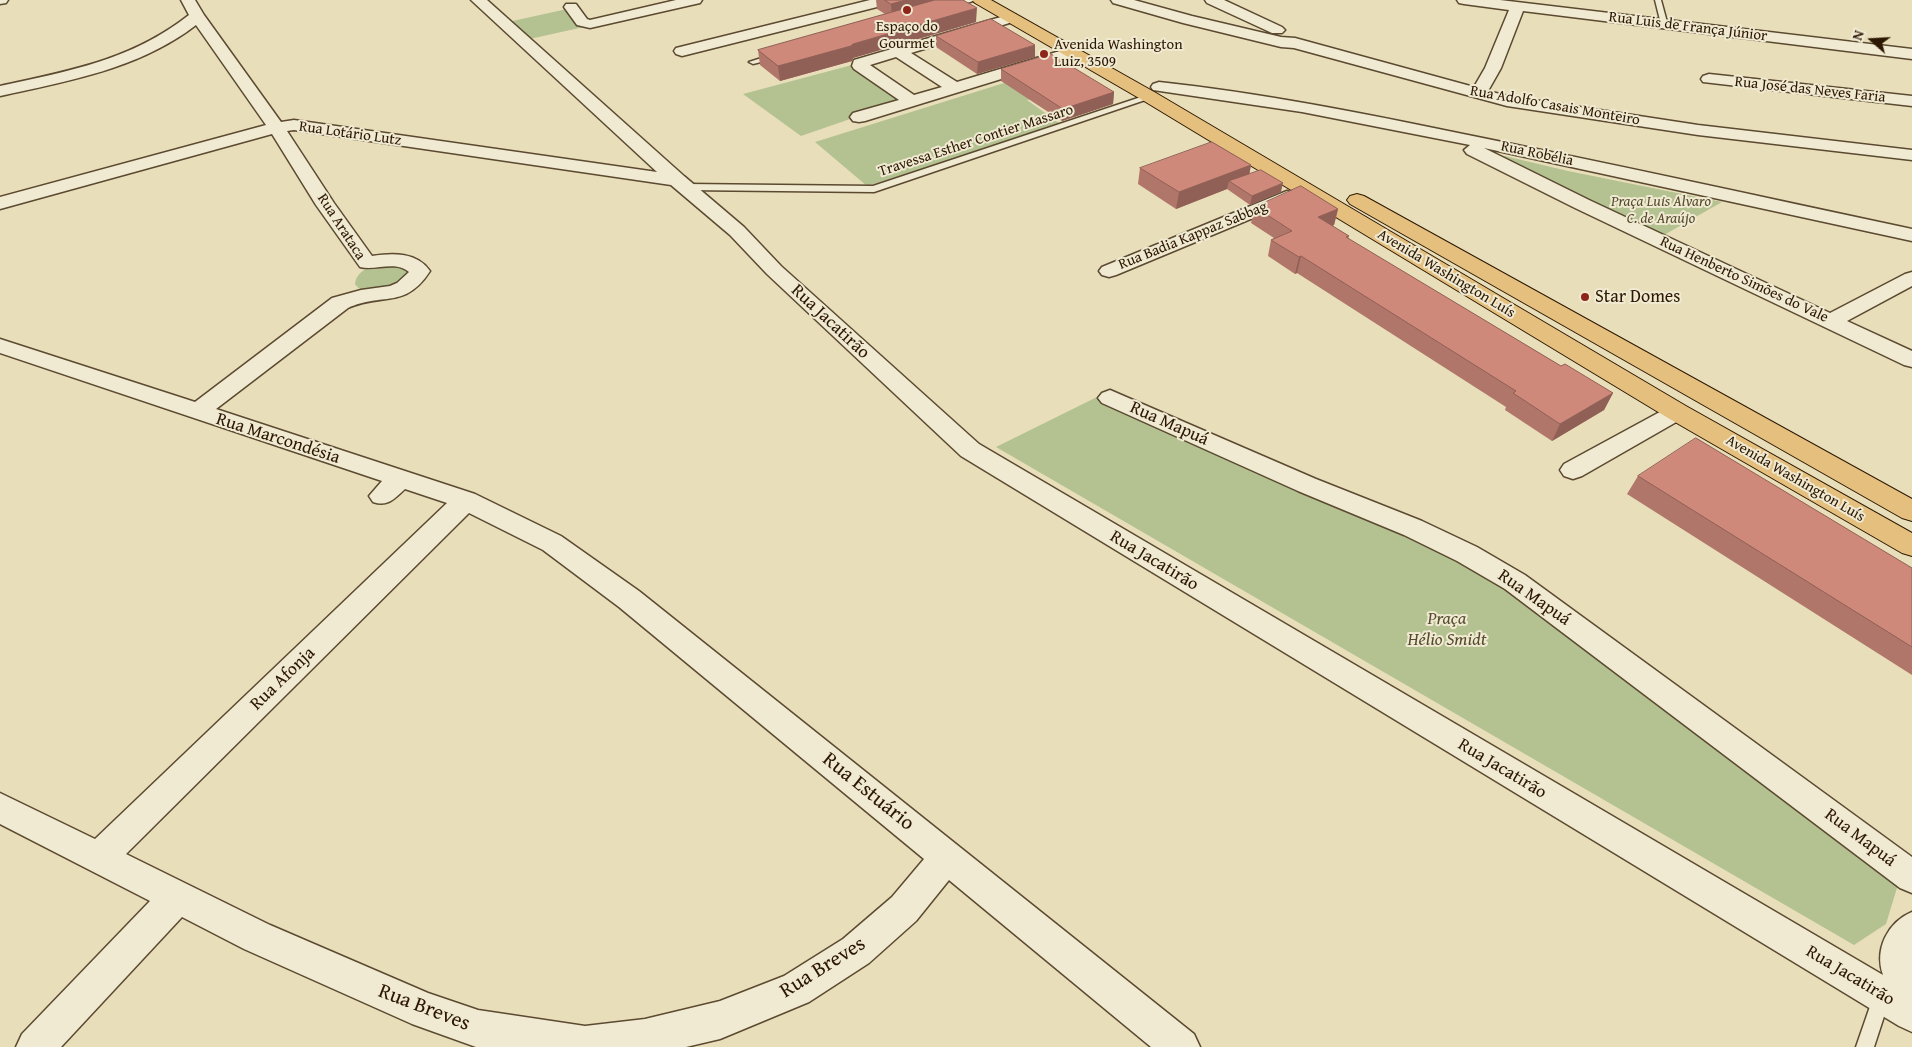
<!DOCTYPE html>
<meta charset="utf-8">
<style>
body{margin:0}
#map{position:relative;width:1912px;height:1047px;overflow:hidden;background:#e8deba;font-family:"Gentium Book Plus",serif}
canvas{display:block}
.north{position:absolute;left:1847px;top:15px;width:50px;height:50px;-webkit-text-stroke:4px #f0ead2;paint-order:stroke;rotate:289deg;font-size:14px;font-weight:700;line-height:20px;text-align:center;color:#2c1702}
.north::after{content:'';display:block;margin:auto;width:18px;height:22px;background:#2c1702;clip-path:polygon(50% 0,100% 100%,50% 72%,0 100%)}
</style>
<div id="map">
<canvas width="1912" height="1047"></canvas>
<div class="north">N</div>
</div>
<script>
const context = document.querySelector('canvas').getContext('2d');
context.lineJoin = 'round';
function fill(path, color) { context.fillStyle = color; context.fill(path, 'evenodd'); }
function trace(path, color, width, dash) { context.strokeStyle = color; context.lineWidth = width; context.lineCap = dash ? 'butt' : 'round'; context.setLineDash(dash || []); context.stroke(path); }
function write(font, color, halo, rows, align = 'center') {
  context.font = font + ' "Gentium Book Plus",serif'; context.lineWidth = 4; context.setLineDash([]); context.textBaseline = 'middle'; context.strokeStyle = halo; context.fillStyle = color; for (const [text, x, y, turn = 0] of rows) {
    context.save(); context.translate(x, y); context.rotate((+turn || 0) * Math.PI / 180); context.textAlign = isNaN(turn) ? turn : align; if (halo) context.strokeText(text, 0, 0); context.fillText(text, 0, 0); context.restore();
  }
}
fill(new Path2D(`
 M567,9L584,27L525,40L508,22Z
 M1065,64L1094,82L1027,100L1062,125L867,186L815,142Z
 M852,65L905,100L801,136L743,94Z
 M1488,152L1568,171L1722,202L1664,235Z
 M391,262L412,273L399,287C386,289 363,297 355,284C357,267 378,265 391,262Z
 M1097,397L1265,476L1483,570L1900,878L1886,924L1854,945L996,447Z`), '#b4c291');
const lane = new Path2D(`
 M965,0H976L952,8L949,6Z
 M1655,0H1661L1668,26L1661,24Z
 M774,54L778,56L777,58L753,64L749,62Z
 M1147,95L1154,97L874,192L686,190L682,187L686,184L873,186Z
 M1881,989L1887,992L1890,998L1874,1047H1856L1875,992Z`);
const street = new Path2D(`
 M0,0H8L6,3L0,4Z
 M181,0H195L204,15L281,122L294,120L657,172L471,0H487L684,176L744,227L781,266L979,444L1883,975C1874,949 1888,922 1912,912V1032L1899,1026L961,456L767,274L730,235L671,185L294,130L287,131L334,203L372,256C393,253 417,252 430,271C405,310 382,292 348,308L216,409L475,494L561,536L639,591L1194,1034L1200,1047H1151L949,880L916,921L869,963L809,1002L720,1039L686,1047H476L412,1024L244,949L182,917L61,1047H16L22,1034L150,901L0,824V793L95,839L447,503L405,489C394,499 388,507 373,502L369,496L382,481L0,353V339L195,402L332,298L361,290L390,286L397,283L409,272C395,260 376,271 360,267L316,205L272,134L0,209V197L266,125L196,25C139,69 68,81 0,96V86C69,71 132,60 189,15ZM469,513L543,550L619,607L924,859L892,897L843,939L784,976L720,1001L645,1019L585,1026L478,1010L428,993L270,925L126,854Z
 M676,0H702L700,3L590,28L577,25L564,7L566,4H576L587,19L590,20Z
 M870,0H895L893,3L682,56L676,54L674,51L676,48Z
 M1111,0H1134L1192,16L1281,37L1295,38L1474,87L1485,68L1509,10L1464,4L1459,3L1457,0H1500L1912,49V59L1523,11L1501,68L1488,91L1508,96L1698,125L1912,150V160L1698,135L1507,106L1294,48L1281,47L1183,23L1113,3Z
 M1205,0H1224L1282,27L1285,30L1282,33H1272L1207,3Z
 M1011,14L1016,15L1018,18L1016,21L911,53L957,82L1073,47L1079,49L1081,52L1079,55L865,121L859,122L853,121L850,117L853,113L899,100L854,69L852,66L854,60ZM896,57L942,87L914,95L870,65Z
 M1709,74L1912,96V106L1703,82L1701,79L1703,76Z
 M1159,82C1261,93 1362,113 1463,134C1613,164 1762,197 1912,229V241L1484,148L1589,200L1830,313L1905,274L1912,272V286L1847,321L1912,351V367L1904,365L1575,208L1467,154L1464,150L1470,145L1302,112L1153,90L1151,87L1153,84Z
 M1287,191L1294,193L1296,197L1294,201L1116,275L1109,277L1102,275L1099,271L1102,267Z
 M1110,390L1316,479L1422,521L1477,547L1525,575L1912,857V893L1900,888L1505,589L1457,561L1404,535L1298,491L1102,403L1098,398L1102,393Z
 M1677,404L1685,407L1689,412L1685,417L1582,476L1573,479L1564,476L1560,470L1564,464L1669,407Z`);
const highway = new Path2D(`
 M972,0H991L1156,93L1686,406L1912,533V556L1902,553L1668,418L1144,101L975,3Z
 M1357,194L1364,196L1912,499V521L1902,518L1350,204L1347,200L1350,196Z`);
trace(lane, '#5b4930', 3);
trace(street, '#5b4930', 3);
trace(highway, '#2c1702', 2);
fill(lane, '#f0ead2');
fill(street, '#f0ead2');
fill(highway, '#e4bf7d');
fill(new Path2D(`
 M876,0H963L976,22L853,58L852,61L780,81L760,65L758,50L885,14L877,9Z
 M936,36L1035,57L977,74L936,47Z
 M1001,69L1114,92L1113,104L1062,121L1001,81Z
 M1251,165L1249,174L1281,192L1250,205L1227,189L1176,209L1138,184L1140,168Z
 M1255,207L1338,209L1334,225L1332,226L1349,236L1348,239L1561,366L1613,393L1604,410L1552,441L1505,410L1506,407L1297,273L1295,274L1268,256L1271,240L1274,238L1251,223Z
 M1638,476L1912,568V675L1627,494Z`), '#b1766a');
fill(new Path2D(`
 M906,0H945L892,19L891,4Z
 M977,8L976,22L853,58L852,61L780,81L778,66Z
 M1035,45V57L977,74L978,62Z
 M1114,92L1113,104L1062,121L1063,109Z
 M1251,165L1248,182L1229,181L1227,189L1176,209L1179,192Z
 M1283,183L1281,192L1250,205L1252,196Z
 M1338,209L1334,225L1313,233L1318,217Z
 M1301,256L1297,273L1295,274L1299,257Z
 M1613,393L1604,410L1552,441L1560,424Z`), '#906056');
const building = new Path2D(`
 M885,0H906L891,4Z
 M935,0H963L977,8L853,44L851,46L778,66L758,50Z
 M991,19L1035,45L978,62L936,36Z
 M1051,54L1114,92L1063,109L1001,69Z
 M1212,142L1251,165L1179,192L1140,168Z
 M1261,170L1283,183L1252,196L1229,181Z
 M1301,186L1338,209L1318,217L1349,236L1346,237L1561,366L1565,364L1613,393L1560,424L1513,393L1516,391L1301,256L1299,257L1271,240L1292,231L1255,207Z
 M1696,438L1912,568V647L1638,476Z`);
fill(building, '#ce897b');
trace(building, '#906056', 1);
for (const [x, y, r, color] of [
 [907,10,5,"#8f2418"],
 [1044,54,5,"#8f2418"],
 [1585,297,5,"#8f2418"]
]) { const dot = new Path2D(); dot.arc(x, y, r, 0, 2 * Math.PI); context.fillStyle = color; context.fill(dot); trace(dot, '#f0ead2', 2); }
write('15px', '#2c1702', '#f0ead2', [
 ["Espaço do",907,27],
 ["Gourmet",907,44],
 ["Avenida Washington",1054,45,"left"],
 ["Luiz, 3509",1054,62,"left"]
]);
write('15px', '#2c1702', '#f0ead2', [
 ["Rua Luis de França Júnior",1688,27,7],
 ["Rua José das Neves Faria",1810,90,6],
 ["Rua Adolfo Casais Monteiro",1555,106,10],
 ["Rua Lotário Lutz",350,134,8],
 ["Travessa Esther Contier Massaro",976,141,-18],
 ["Rua Robélia",1537,154,12],
 ["Rua Arataca",341,227,57],
 ["Rua Badia Kappaz Sabbag",1193,236,-22],
 ["Avenida Washington Luís",1446,274,31],
 ["Rua Henberto Simões do Vale",1744,280,25],
 ["Avenida Washington Luís",1795,479,30]
]);
write('italic 15px', '#554a2d', '#f0ead2', [
 ["Praça Luis Alvaro",1661,202],
 ["C. de Araújo",1661,219]
]);
write('18px', '#2c1702', '#f0ead2', [
 ["Star Domes",1595,297]
], 'left');
write('18px', '#2c1702', '#f0ead2', [
 ["Rua Jacatirão",830,322,43],
 ["Rua Mapuá",1169,424,24],
 ["Rua Marcondésia",278,439,18],
 ["Rua Jacatirão",1154,561,31],
 ["Rua Mapuá",1534,598,35],
 ["Rua Afonja",283,679,-44],
 ["Rua Jacatirão",1502,769,31],
 ["Rua Mapuá",1860,838,37],
 ["Rua Jacatirão",1850,976,31]
]);
write('italic 18px', '#554a2d', '#f0ead2', [
 ["Praça",1447,619],
 ["Hélio Smidt",1447,640]
]);
write('21px', '#2c1702', '#f0ead2', [
 ["Rua Estuário",868,792,39],
 ["Rua Breves",823,968,-32],
 ["Rua Breves",424,1008,21]
]);
</script>
